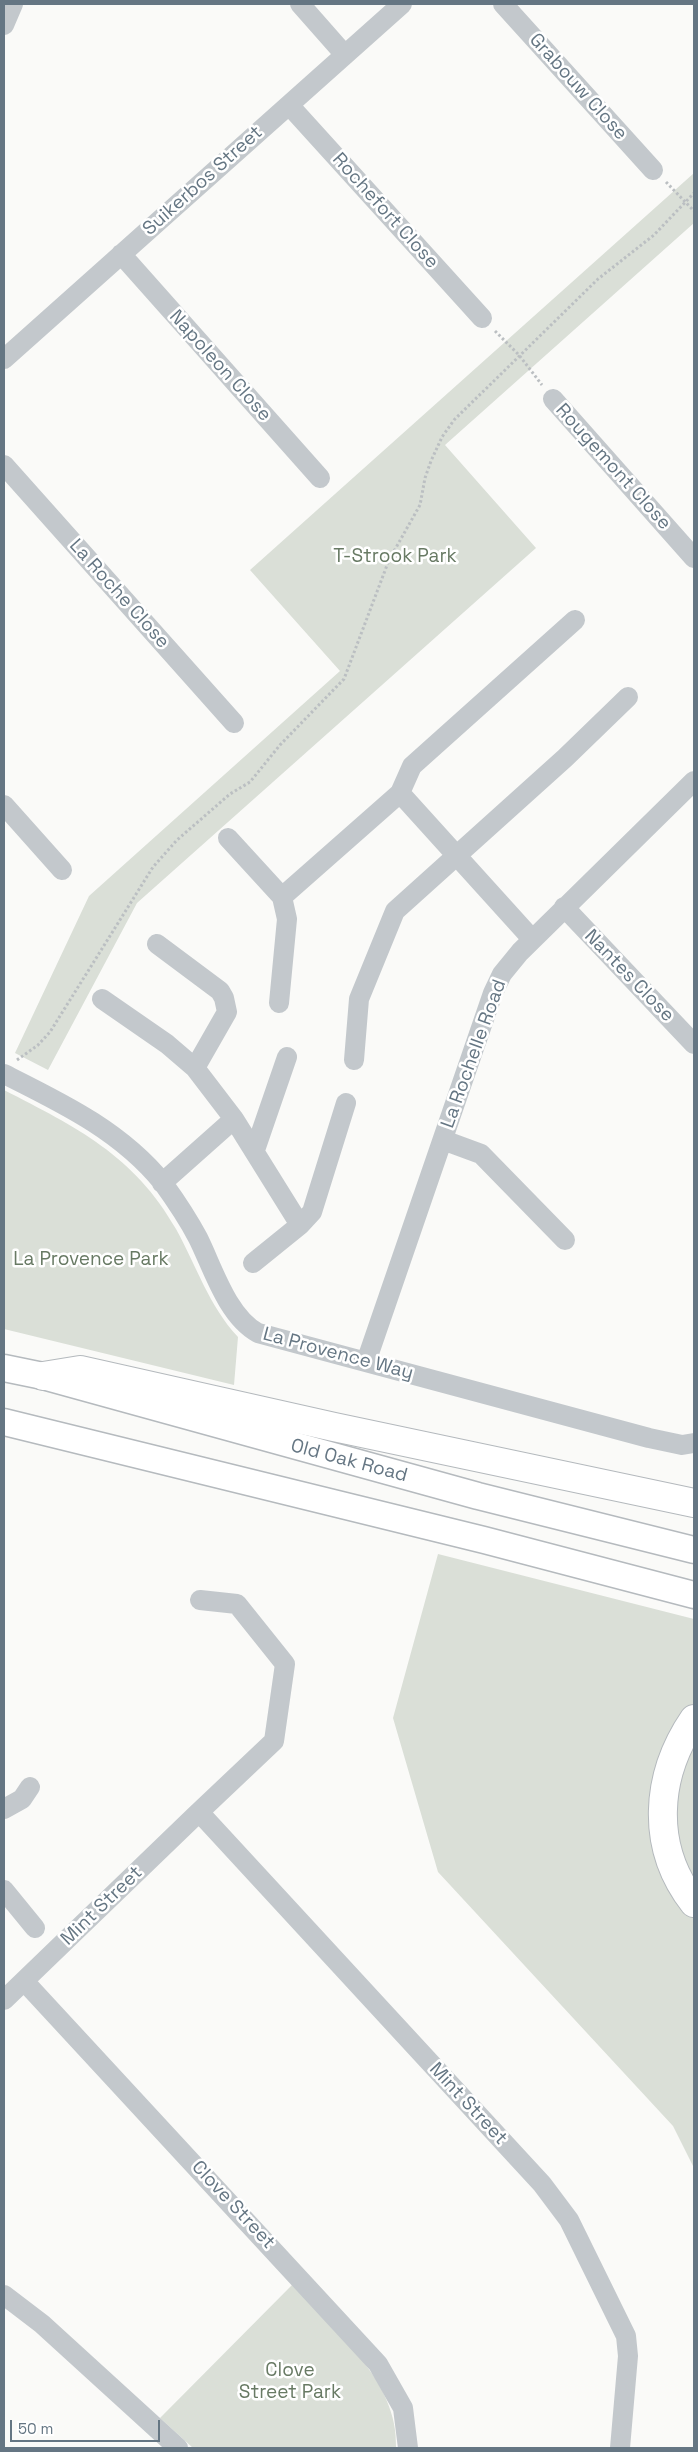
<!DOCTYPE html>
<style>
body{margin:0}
#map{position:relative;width:698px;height:2452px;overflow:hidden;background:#fafaf8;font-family:"Space Grotesk",sans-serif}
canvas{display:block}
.frame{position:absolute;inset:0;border:5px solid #657683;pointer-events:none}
.scale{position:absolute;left:10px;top:2420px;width:150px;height:22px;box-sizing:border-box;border:2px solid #657683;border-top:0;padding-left:6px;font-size:15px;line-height:18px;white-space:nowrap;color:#657683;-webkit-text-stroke:4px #fff;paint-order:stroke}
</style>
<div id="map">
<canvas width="698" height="2452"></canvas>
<div class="frame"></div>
<div class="scale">50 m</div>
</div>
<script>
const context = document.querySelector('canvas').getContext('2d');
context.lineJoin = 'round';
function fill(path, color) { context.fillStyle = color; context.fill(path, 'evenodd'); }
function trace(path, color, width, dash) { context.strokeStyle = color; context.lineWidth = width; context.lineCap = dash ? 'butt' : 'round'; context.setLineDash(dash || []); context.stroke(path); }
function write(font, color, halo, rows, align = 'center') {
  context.font = font + ' "Space Grotesk",sans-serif'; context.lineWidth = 5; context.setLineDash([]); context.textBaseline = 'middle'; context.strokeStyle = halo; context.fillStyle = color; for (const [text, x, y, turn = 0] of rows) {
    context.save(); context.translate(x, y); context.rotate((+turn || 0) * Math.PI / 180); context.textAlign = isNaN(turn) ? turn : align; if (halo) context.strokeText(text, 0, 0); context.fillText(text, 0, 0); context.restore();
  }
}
fill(new Path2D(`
 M694,173V223L445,445L536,548L137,903L48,1070L15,1053L89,896L340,671L250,570Z
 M4,1090C76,1127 134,1155 176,1229C196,1265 209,1306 238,1337L234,1385L4,1329Z
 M438,1554L694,1619V2168L673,2126L438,1872L393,1718Z
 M292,2285C334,2330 399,2381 396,2448H193L160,2418Z`), '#dadfd7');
const major = new Path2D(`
 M4,1368L43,1376L478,1496L694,1550
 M4,1422L484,1540L694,1595`);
const highway = new Path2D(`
 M43,1376L80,1370L334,1427L694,1503
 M694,1719C655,1776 650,1847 694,1903`);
trace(major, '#b5babe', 29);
trace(highway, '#b4b9bd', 30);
trace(new Path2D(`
 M666,182L694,211
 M495,331L519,355L542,385
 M17,1060L38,1045L50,1032L153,867L177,840L230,794L250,782L280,745L344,679L389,560L420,505L425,478L431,461L442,437L454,420L598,279L654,235L694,193`), '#bbbfc2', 3, [2.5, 2.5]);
trace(new Path2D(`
 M300,4L345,55
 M503,4L653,170
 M4,25L13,4
 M289,105L482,318
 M121,254L320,478
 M4,359L402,4
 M553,399L694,558
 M4,465L234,723
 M400,793L532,939
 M4,805L62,870
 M228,838L282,897L287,919L279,1003
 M282,897L400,793L412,766L575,620
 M564,907L694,1044
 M157,944L220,991L224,998L227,1012L195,1068
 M102,999L167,1044L195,1068L234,1119L300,1225
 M354,1060L359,999L395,911L565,758L628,697
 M4,1074C62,1103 121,1131 163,1183C176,1201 188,1219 198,1238C213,1268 227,1316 258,1333L649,1438L682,1445L694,1443
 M443,1140L481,1154L565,1240
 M255,1150L287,1057
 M162,1183L234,1119
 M253,1263L300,1225L312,1212L346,1103
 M366,1362L493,993L502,974L520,952L694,781
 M4,1809L22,1799L30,1787
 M199,1812L274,1741L285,1664L237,1604L200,1600
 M4,1890L35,1928
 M24,1981L378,2364L403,2408L408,2448
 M4,2000L199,1812L542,2184L569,2220L626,2336L628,2356L620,2448
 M4,2295L42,2324L178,2448`), '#c3c8cc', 20);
trace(major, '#fff', 26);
trace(highway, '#fff', 28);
write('19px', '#657683', '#fff', [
 ["Grabouw Close",578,87,48],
 ["Suikerbos Street",203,181,-42],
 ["Rochefort Close",385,211,48],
 ["Napoleon Close",220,366,48],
 ["Rougemont Close",613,467,48],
 ["La Roche Close",119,594,48],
 ["Nantes Close",629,976,46],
 ["La Rochelle Road",474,1054,-70],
 ["La Provence Way",338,1354,15],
 ["Old Oak Road",349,1461,15],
 ["Mint Street",102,1906,-44],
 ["Mint Street",468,2104,47],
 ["Clove Street",233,2205,47]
]);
write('19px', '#687a64', '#fff', [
 ["T-Strook Park",395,557],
 ["La Provence Park",91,1260],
 ["Clove",290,2371],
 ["Street Park",290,2393]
]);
</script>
